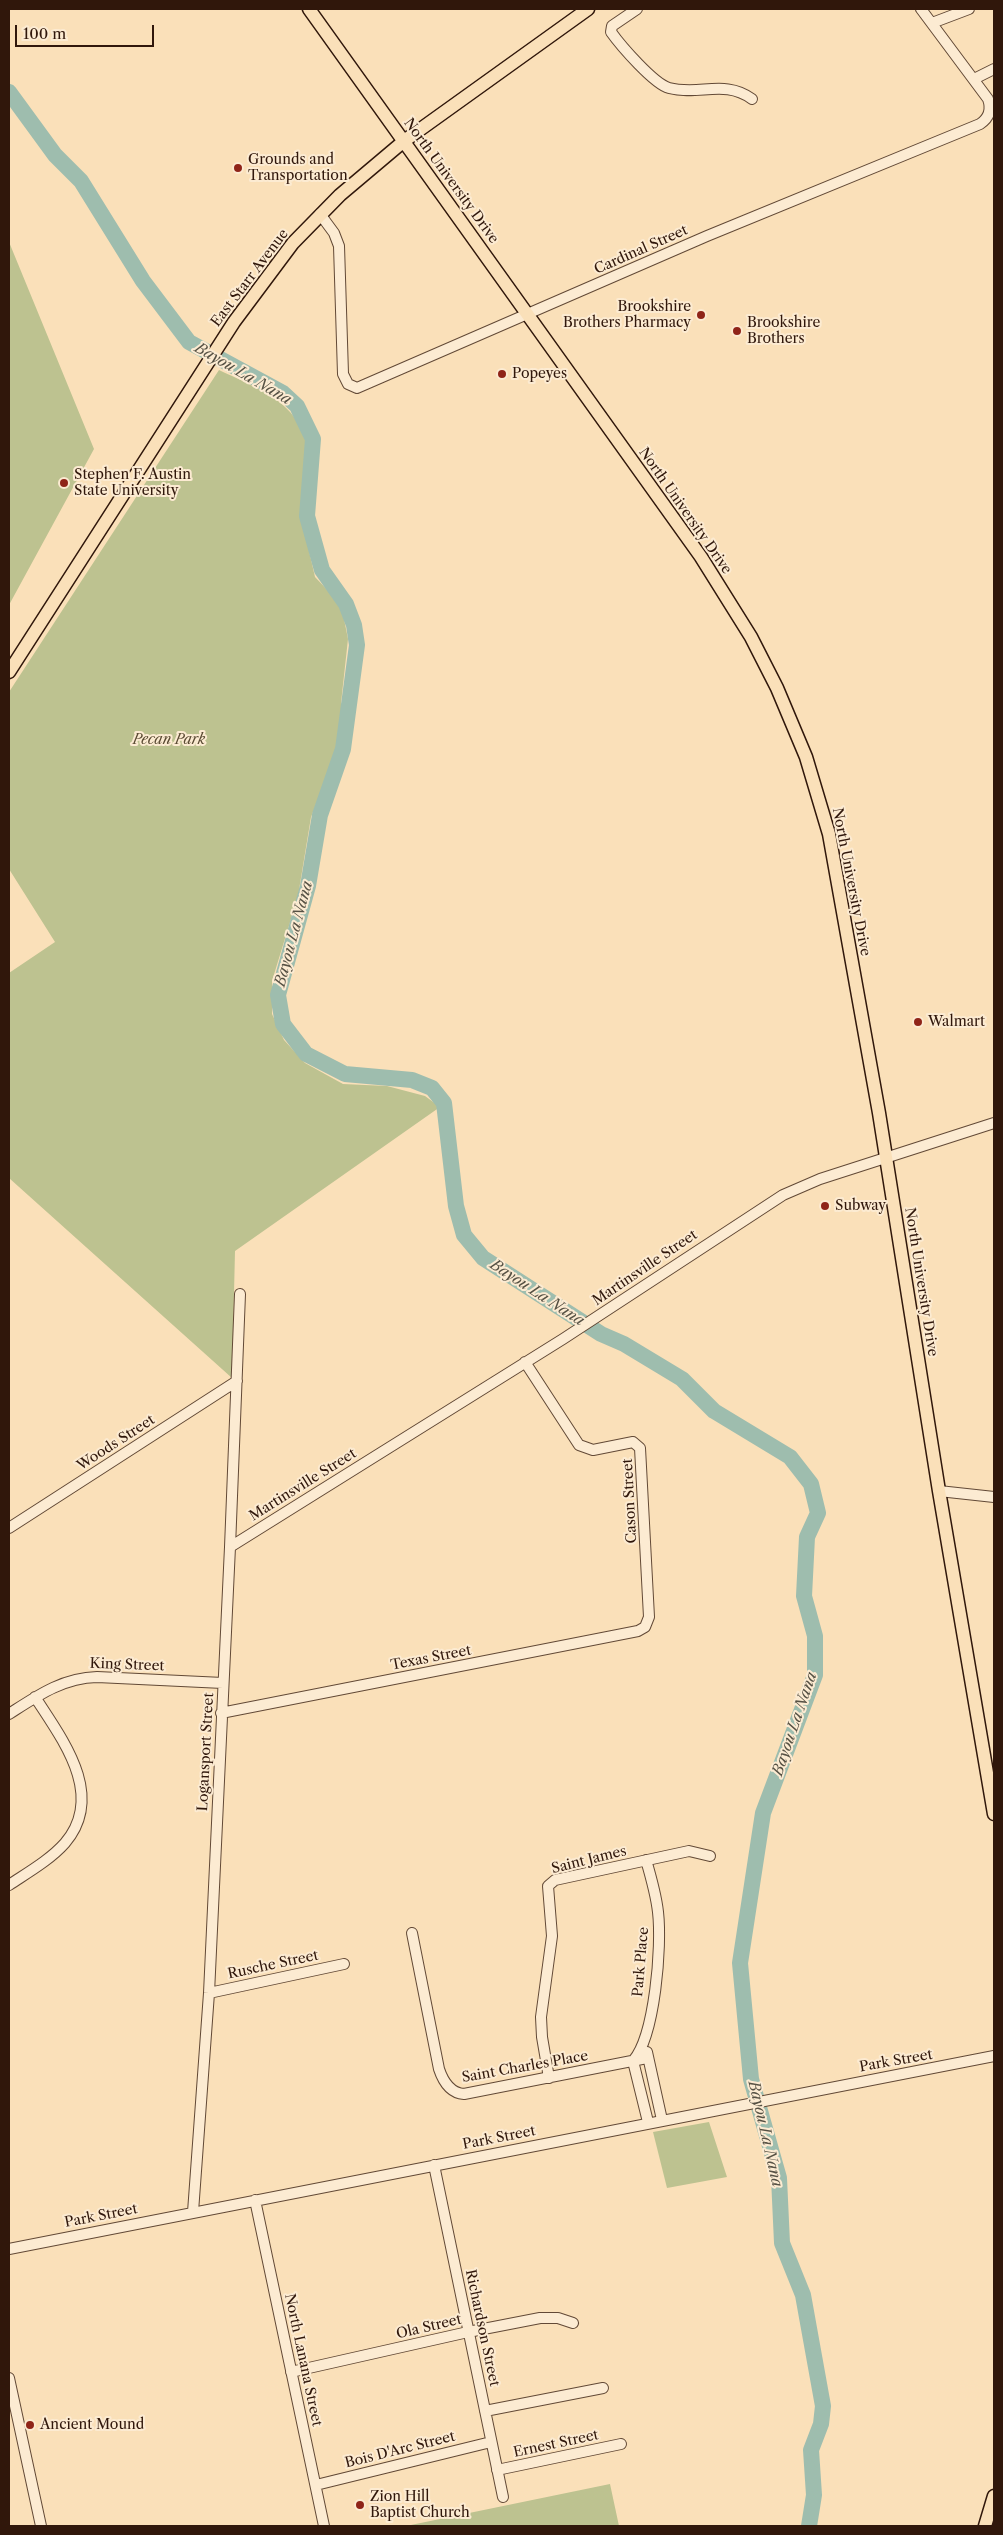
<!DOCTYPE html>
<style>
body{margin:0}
#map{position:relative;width:1003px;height:2535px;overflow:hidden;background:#fae0b9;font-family:"Libre Caslon Text",serif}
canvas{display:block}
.frame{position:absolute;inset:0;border:10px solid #30170b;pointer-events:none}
.scale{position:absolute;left:15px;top:25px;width:139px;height:22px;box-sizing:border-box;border:2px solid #30170b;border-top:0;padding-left:6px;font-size:15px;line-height:18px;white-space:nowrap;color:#30170b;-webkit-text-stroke:4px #fcebd2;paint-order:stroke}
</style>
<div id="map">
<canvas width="1003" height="2535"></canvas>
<div class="frame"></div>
<div class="scale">100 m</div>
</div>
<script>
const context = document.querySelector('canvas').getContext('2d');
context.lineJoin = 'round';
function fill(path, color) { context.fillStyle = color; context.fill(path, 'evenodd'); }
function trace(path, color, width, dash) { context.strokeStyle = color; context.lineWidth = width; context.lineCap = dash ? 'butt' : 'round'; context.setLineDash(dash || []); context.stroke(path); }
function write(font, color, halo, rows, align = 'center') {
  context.font = font + ' "Libre Caslon Text",serif'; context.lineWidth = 4; context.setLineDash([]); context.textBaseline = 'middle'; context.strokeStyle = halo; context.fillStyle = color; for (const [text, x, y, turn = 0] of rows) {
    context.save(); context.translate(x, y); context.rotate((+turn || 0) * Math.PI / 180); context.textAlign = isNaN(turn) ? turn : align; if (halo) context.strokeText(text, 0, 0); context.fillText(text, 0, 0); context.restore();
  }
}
fill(new Path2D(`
 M9,242L94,449L9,605Z
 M219,370C240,380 275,394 290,412C298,421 304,435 308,447L301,516L315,577L335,598L343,614L348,639L341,703L343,722L336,752L311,817L298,896L272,981V1014L284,1040L305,1063L343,1084L387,1086L425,1096L440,1107L235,1251L232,1378L9,1178V973L55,942L9,869V692Z
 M709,2122L727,2177L667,2188L653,2132Z
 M610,2484L619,2526H406Z`), '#bdc290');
trace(new Path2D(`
 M9,92L55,155L81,181L143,281L189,342L283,393L297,406L313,439L307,516L322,570L346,604L354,625L357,645L343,749L320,815L308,886L278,995L283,1024L306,1054L345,1074L412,1080L432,1088L444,1103L456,1206L464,1235L483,1258L601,1334L624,1344L682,1379L714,1411L790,1457L811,1484L818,1513L807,1537L804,1596L815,1636V1675L763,1813L740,1963L751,2079L779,2178L782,2243L803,2295L823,2406L821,2424L811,2450L814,2495L809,2526`), '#9ebdae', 16);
const minor = new Path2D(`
 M637,9L612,26L611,32C621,46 654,84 669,88C699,96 725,79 752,99
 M932,23L969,9
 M974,79L994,69
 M320,214L334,233L339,246L343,374L348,384L357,388L707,236L980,124C989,118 992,110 988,99L921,9
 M939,1491L994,1497
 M9,1528L237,1381
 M230,1547L563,1339L783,1195L820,1179L994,1123
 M221,1713L638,1631L645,1627L649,1617L640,1448L633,1442L593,1450L579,1445L525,1362
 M9,1714C37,1696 62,1678 97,1677L223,1683
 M646,1860C651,1877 656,1894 658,1912C662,1946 655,2036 633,2061L648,2122
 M9,1885C27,1873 50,1860 65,1843C106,1795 62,1739 35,1697
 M412,1933L439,2069C443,2081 450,2093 464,2094L647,2058
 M209,1993L344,1964
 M647,2052L662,2120
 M549,2078L542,2037L541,2017L552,1936L548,1886L555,1880L689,1851L710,1856
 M434,2165L503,2497
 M255,2200L324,2526
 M193,2212L209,1993L230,1547L240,1294
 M9,2249L994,2056
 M291,2372L468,2332L540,2318H558L573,2323
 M9,2378L41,2526
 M485,2411L603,2388
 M497,2470L621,2444
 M316,2485L491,2442`);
const major = new Path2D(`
 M309,9L701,557L751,637L777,688L806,757L829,834L879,1113L939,1491L994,1814
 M9,672L234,322L293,243L340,195L404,141L588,9
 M985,2526L994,2496`);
trace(minor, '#624936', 12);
trace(major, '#30170b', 15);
trace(minor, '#fcebd2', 10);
trace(major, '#fae0b9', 12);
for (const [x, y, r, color] of [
 [238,168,5,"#8f2418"],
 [701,315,5,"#8f2418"],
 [737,331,5,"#8f2418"],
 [502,374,5,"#8f2418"],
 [64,483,5,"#8f2418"],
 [918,1022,5,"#8f2418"],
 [825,1206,5,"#8f2418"],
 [30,2425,5,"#8f2418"],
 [360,2505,5,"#8f2418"]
]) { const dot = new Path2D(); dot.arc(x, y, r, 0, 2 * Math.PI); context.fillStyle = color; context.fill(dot); trace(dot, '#fcebd2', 2); }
write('14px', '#30170b', '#fcebd2', [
 ["Grounds and",248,160],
 ["Transportation",248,176],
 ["Brookshire",691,307,"right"],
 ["Brothers Pharmacy",691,323,"right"],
 ["Brookshire",747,323],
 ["Brothers",747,339],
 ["Popeyes",512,374],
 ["Stephen F. Austin",74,475],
 ["State University",74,491],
 ["Walmart",928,1022],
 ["Subway",835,1206],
 ["Ancient Mound",40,2425],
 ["Zion Hill",370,2497],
 ["Baptist Church",370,2513]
], 'left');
write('14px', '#30170b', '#fcebd2', [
 ["North University Drive",451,181,54],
 ["Cardinal Street",641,250,-24],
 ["East Starr Avenue",250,278,-53],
 ["North University Drive",685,511,55],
 ["North University Drive",851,882,79],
 ["Martinsville Street",645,1268,-34],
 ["North University Drive",921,1282,81],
 ["Woods Street",116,1443,-33],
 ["Martinsville Street",303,1485,-32],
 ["Cason Street",630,1501,-93],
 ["Texas Street",431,1658,-11],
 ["King Street",127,1665,2],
 ["Logansport Street",206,1752,-87],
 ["Saint James",589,1860,-14],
 ["Park Place",641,1962,-85],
 ["Rusche Street",273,1965,-12],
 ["Park Street",896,2061,-10],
 ["Saint Charles Place",525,2067,-10],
 ["Park Street",499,2138,-11],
 ["Park Street",101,2216,-11],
 ["Ola Street",429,2327,-13],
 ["Richardson Street",482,2328,78],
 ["North Lanana Street",303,2360,78],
 ["Ernest Street",556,2444,-12],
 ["Bois D'Arc Street",400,2450,-14]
]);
write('italic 14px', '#5a4a33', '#fcebd2', [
 ["Pecan Park",169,740]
]);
write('italic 15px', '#565144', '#fcebd2', [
 ["Bayou La Nana",243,374,30],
 ["Bayou La Nana",294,934,-75],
 ["Bayou La Nana",537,1293,33],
 ["Bayou La Nana",795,1724,-71],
 ["Bayou La Nana",765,2134,77]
]);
</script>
